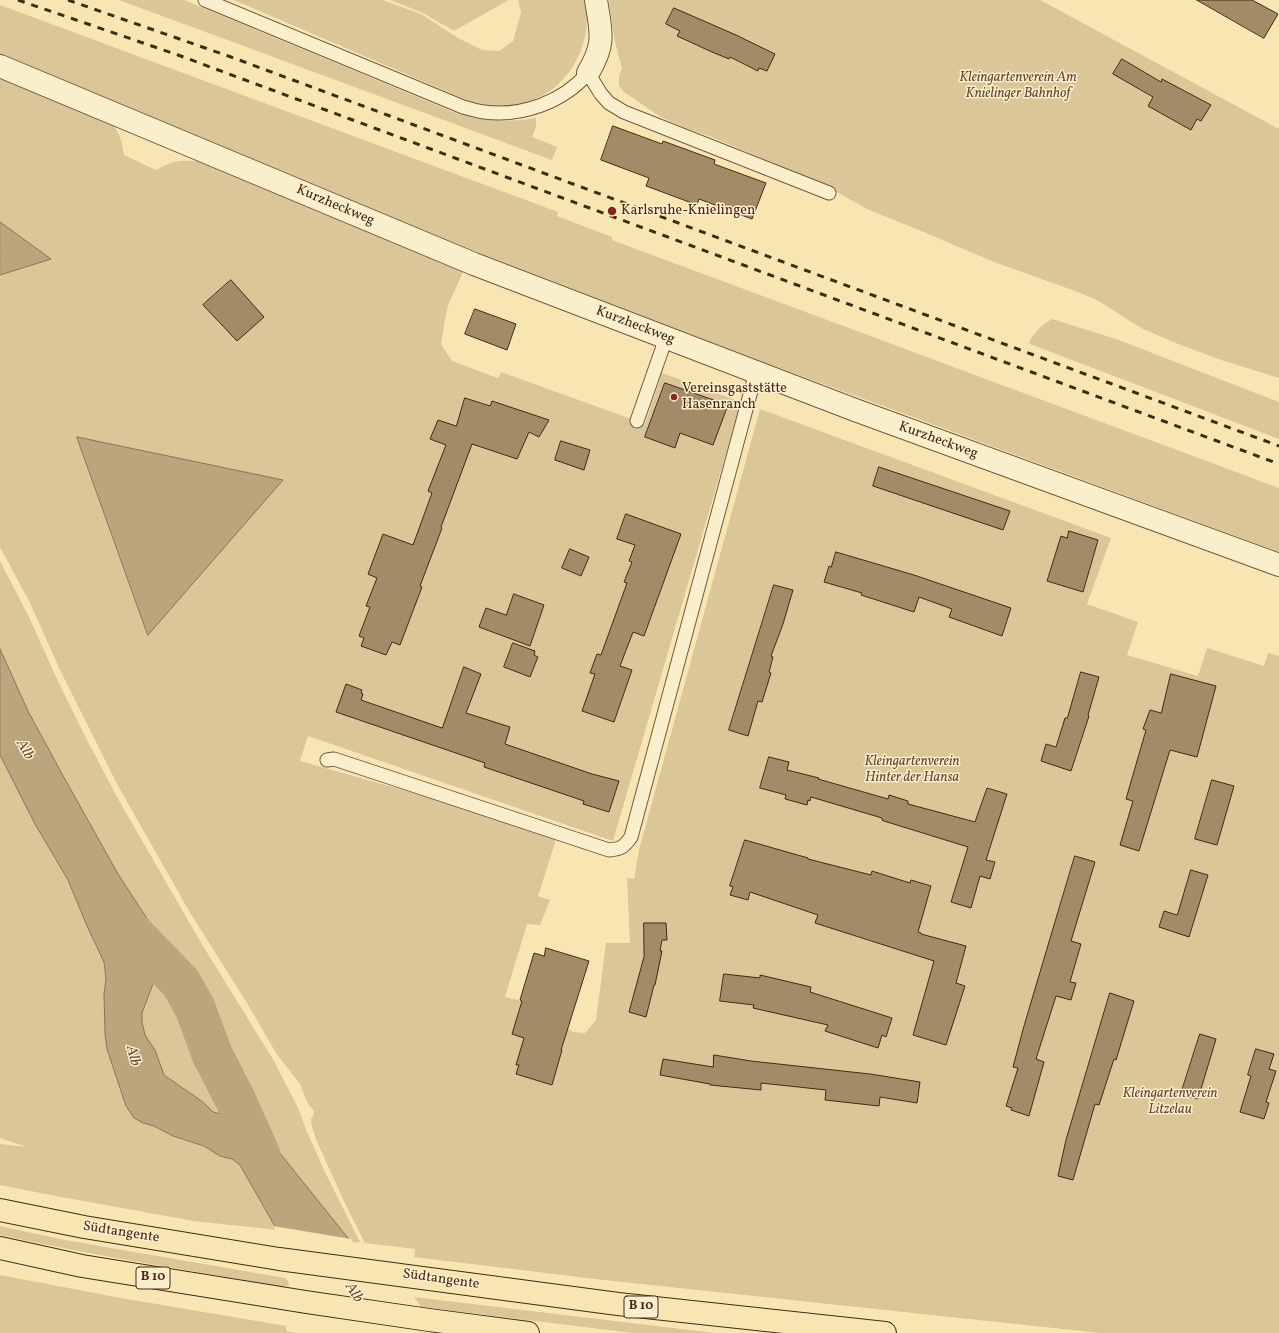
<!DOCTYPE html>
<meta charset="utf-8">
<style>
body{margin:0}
canvas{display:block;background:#f8e6b2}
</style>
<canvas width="1279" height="1333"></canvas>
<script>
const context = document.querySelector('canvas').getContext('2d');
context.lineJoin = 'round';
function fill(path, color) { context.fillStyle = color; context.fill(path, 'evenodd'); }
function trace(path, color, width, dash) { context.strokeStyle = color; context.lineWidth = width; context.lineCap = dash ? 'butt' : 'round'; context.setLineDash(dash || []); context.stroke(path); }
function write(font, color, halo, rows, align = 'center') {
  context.font = font + ' Vollkorn,serif'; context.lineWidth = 3; context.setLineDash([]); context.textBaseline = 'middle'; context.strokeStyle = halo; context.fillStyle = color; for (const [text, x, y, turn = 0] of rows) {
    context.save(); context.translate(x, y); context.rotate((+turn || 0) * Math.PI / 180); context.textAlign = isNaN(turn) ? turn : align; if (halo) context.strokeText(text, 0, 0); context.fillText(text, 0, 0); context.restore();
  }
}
fill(new Path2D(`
 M119,0H184L458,114C484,121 509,123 536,118V126L532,137L557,147L552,160Z
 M234,0H382L421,14L458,38L482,50L499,51L513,41L521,13L518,0H584C585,7 588,14 587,21C585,64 554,102 509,106C498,107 487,105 476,104Z
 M390,0H509L454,31L421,12Z
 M609,0H1040L1279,129V378L1218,359L1176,343L1141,328L1097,300L1078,292L994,262L926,233L867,209L819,182L709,136L683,127L659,116L624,92L619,86V77L622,68L619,58L614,37Z
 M0,5L558,212L557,216L612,237V240L1279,488V552L761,361L319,191L0,57Z
 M0,76L112,124C121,135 122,142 124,155L156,170C172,161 177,160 196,161L464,270L449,303L446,314L441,344L452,361L498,378L501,372L645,424L662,373L741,402L613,841L308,736L300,761L453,804L556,840L538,896L550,900L540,925L527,924L505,997L530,1003L573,1032L585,1033L596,1020L606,943H630L627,878L634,879L639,850L760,409L1111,538L1087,604L1138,622L1127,655L1198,676L1207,648L1264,666L1268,653L1279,656V1333H1100L595,1279L414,1257L415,1249L365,1243C350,1215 337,1186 324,1157C319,1145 312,1133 311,1119L313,1117L314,1111L308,1104L300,1084L276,1053L247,1003L189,911L117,784L60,670L30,603L0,547V275L51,259L0,222Z
 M1052,319L1116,339L1279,402V439L1030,344L1029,342C1036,331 1041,325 1052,319Z
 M0,561L29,617L55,675L87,740L117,797L200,941L274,1061L298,1108L307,1132L325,1172L360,1242L352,1243L267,1137L244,1120L213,1112L203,1102L164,1075L155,1050L145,1035L142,1022V1013L154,981L161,971L171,972L169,956L150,923L118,874L61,772L28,711L0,649Z
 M0,755L35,824L68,880L87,926L104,962L106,979L104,994L105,1034L107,1049L126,1106L143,1123L154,1126L173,1136L204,1146L220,1156L232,1159L240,1165L277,1230L194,1221L56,1196L0,1185V1144L27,1147L0,1138Z
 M0,1226L65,1240L285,1278L288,1281L289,1285L284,1287C189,1270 94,1256 0,1235Z
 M0,1275L121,1298L286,1326V1331L297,1333H0Z
 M414,1297L715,1333H633L421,1307Z`), '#dac697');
const water = new Path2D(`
 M0,222L51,259L0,275Z
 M77,437L283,480L148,635Z
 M0,649L28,711L61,772L118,874L150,923L175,969L171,972L161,971L154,981L142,1013V1022L145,1035L155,1050L164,1075L203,1102L213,1112L244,1120L267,1137L352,1243L277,1230L240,1165L232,1159L220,1156L204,1146L173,1136L154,1126L143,1123L134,1118L126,1106L107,1049L105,1034L104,994L106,979L104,962L87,926L68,880L35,824L0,755Z`);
fill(water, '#bba57d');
trace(water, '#8c7354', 1);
fill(new Path2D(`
 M273,1226L351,1239L414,1333H342Z`), '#f8e6b2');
trace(new Path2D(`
 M131,931L181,983L195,1008L212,1054L235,1099L260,1155`), '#bba57d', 41);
const building = new Path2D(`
 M1197,0H1252L1278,14L1264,38Z
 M674,8L736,35L775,54L767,71L759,68L758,71L730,57L729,59L712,52L677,36L680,31L666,24Z
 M1122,59L1161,82L1162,79L1211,105L1201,121L1197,119L1191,130L1148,106L1153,97L1113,74Z
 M613,126L662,144L663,141L715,160L714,164L766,183L752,219L699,199L697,205L657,190L646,186L649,178L601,160Z
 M231,280L264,317L237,341L203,305Z
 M475,309L516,324L507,350L465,334Z
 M665,383L728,405L713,445L680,433L675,448L645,437Z
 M465,398L490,406L492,401L549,420L539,437L529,432L517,459L472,444L441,527L442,528L420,586L422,587L400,645L392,642L386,655L361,646L364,638L359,636L370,607L366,606L377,578L368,574L383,534L413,545L432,493L428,491L446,445L430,439L438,420L456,426Z
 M561,441L590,450L584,470L555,460Z
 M879,467L1010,511L1003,530L873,486Z
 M626,514L681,534L644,636L633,632L620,666L632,670L614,722L582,711L595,674L590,673L597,654L601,655L627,583L624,582L632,562L629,561L635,545L617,539Z
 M1069,531L1098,540L1083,592L1047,581L1061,536L1067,538Z
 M570,549L589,557L581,576L562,568Z
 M836,552L914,575L1011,608L1002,636L949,617L952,609L919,597L914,612L861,595L862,593L824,582L829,566L831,567Z
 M774,585L793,590L783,624L771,656L773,657L769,672L771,673L762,702L758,701L748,736L729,730Z
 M514,594L544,605L530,646L479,627L486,608L506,615Z
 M513,643L535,651L534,655L538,657L530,677L504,667Z
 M464,667L481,674L466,713L510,727L505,744L592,774L619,781L609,812L583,804L584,801L484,767L485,763L336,712L346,684L362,690L361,693L363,694L361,700L442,728Z
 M1081,672L1099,677L1088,715L1089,716L1071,771L1041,761L1046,744L1056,747L1065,718H1067Z
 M1171,674L1216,686L1197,757L1170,750L1139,851L1120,845L1133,801L1126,799L1146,730L1143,729L1150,710L1161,713Z
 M769,757L789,762L787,770L819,778L818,779L888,799L889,795L908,801V804L975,822L987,788L1007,794L986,860L995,862L990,879L980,876L971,908L951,902L968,847L884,821L882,820V818L811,797L810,801L808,800L807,805L785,799L786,795L760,788Z
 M1212,780L1234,786L1217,845L1195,839Z
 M745,840L808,858V859L871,875L872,871L910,883L911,880L931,886L918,932L921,933V934L966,946L956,983L965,986L946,1045L913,1035L934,961L815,923L818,915L750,892L748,900L730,895L733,887L730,886Z
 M1075,856L1095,862L1071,941L1081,944L1070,982L1076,983L1071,1000L1056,996L1036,1059L1044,1062L1029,1116L1011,1110L1012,1108L1006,1106L1018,1068L1013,1067L1024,1026Z
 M1191,870L1208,875L1189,937L1159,927L1164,911L1177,915Z
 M644,923H666L667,940H662L660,951H662L655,985H654L646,1017L629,1012L644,957Z
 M546,948L589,961L561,1050H562L552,1085L516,1074L519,1065H516L524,1038L512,1034L522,1001L520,1000L534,953L544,956Z
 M724,974L760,978V975L811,987L810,992L892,1018L886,1037L882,1035L878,1048L825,1031L828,1025L753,1008L754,1005L720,1001Z
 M1110,993L1134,1001L1116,1060L1114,1059L1099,1105L1095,1104L1073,1180L1058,1176L1066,1140Z
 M1200,1034L1216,1039L1198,1099L1181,1094Z
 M1256,1049L1274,1054L1269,1069L1276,1071L1266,1102L1269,1103L1264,1119L1240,1112L1251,1076L1248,1075Z
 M714,1055L751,1061L870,1074L920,1082L917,1103L880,1097L879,1106L825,1100L826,1090L761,1083V1090L710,1085V1084L660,1075L663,1059L713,1067Z`);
fill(building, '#a38b67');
trace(building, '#462816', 1);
const service = new Path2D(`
 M205,0L463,107C470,109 477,111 484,112C522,117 563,102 588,73L601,94L609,103L624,112L829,193
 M637,421L666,338
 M327,760L334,759L609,850C621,849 624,847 631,837L756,372`);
const minor = new Path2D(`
 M0,66L474,264L855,410L1279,565
 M588,73C606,43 601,32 596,0`);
const trunk = new Path2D(`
 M0,1210L84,1227L279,1259L618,1304L885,1333
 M0,1248L82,1266L306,1302L429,1320L528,1333`);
trace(service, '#72583d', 15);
trace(minor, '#72583d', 24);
trace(trunk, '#462816', 24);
trace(service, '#faefcd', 13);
trace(minor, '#faefcd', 22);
trace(trunk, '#f8e6b2', 22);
trace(new Path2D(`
 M18,0L178,55L350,119L1279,464
 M68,0L231,57L1279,446`), '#462816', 3, [7, 7]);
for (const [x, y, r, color] of [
 [612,211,5,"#8f2418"],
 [674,397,4,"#8f2418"]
]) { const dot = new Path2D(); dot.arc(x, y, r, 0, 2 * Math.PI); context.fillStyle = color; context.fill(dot); trace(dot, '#faefcd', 1.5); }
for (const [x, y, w] of [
 [153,1278,34],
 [641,1307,34]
]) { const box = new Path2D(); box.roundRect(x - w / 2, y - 11, w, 22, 3); context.fillStyle = '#faefcd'; context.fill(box); trace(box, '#462816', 1); }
write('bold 13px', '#462816', null, [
 ["B 10",153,1278],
 ["B 10",641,1307]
]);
write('italic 14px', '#644830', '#faefcd', [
 ["Kleingartenverein Am",1018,78],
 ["Knielinger Bahnhof",1018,94],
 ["Kleingartenverein",912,762],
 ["Hinter der Hansa",912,778],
 ["Kleingartenverein",1170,1094],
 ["Litzelau",1170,1110]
]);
write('14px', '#462816', '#faefcd', [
 ["Kurzheckweg",335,206,23],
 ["Kurzheckweg",635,326,21],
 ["Kurzheckweg",938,441,20],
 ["Südtangente",121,1233,9],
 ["Südtangente",441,1280,8]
]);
write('14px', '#462816', '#faefcd', [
 ["Karlsruhe-Knielingen",621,211],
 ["Vereinsgaststätte",682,389],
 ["Hasenranch",682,405]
], 'left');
write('italic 15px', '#694e35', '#faefcd', [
 ["Alb",24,750,60],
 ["Alb",132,1056,76],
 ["Alb",353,1293,57]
]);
</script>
